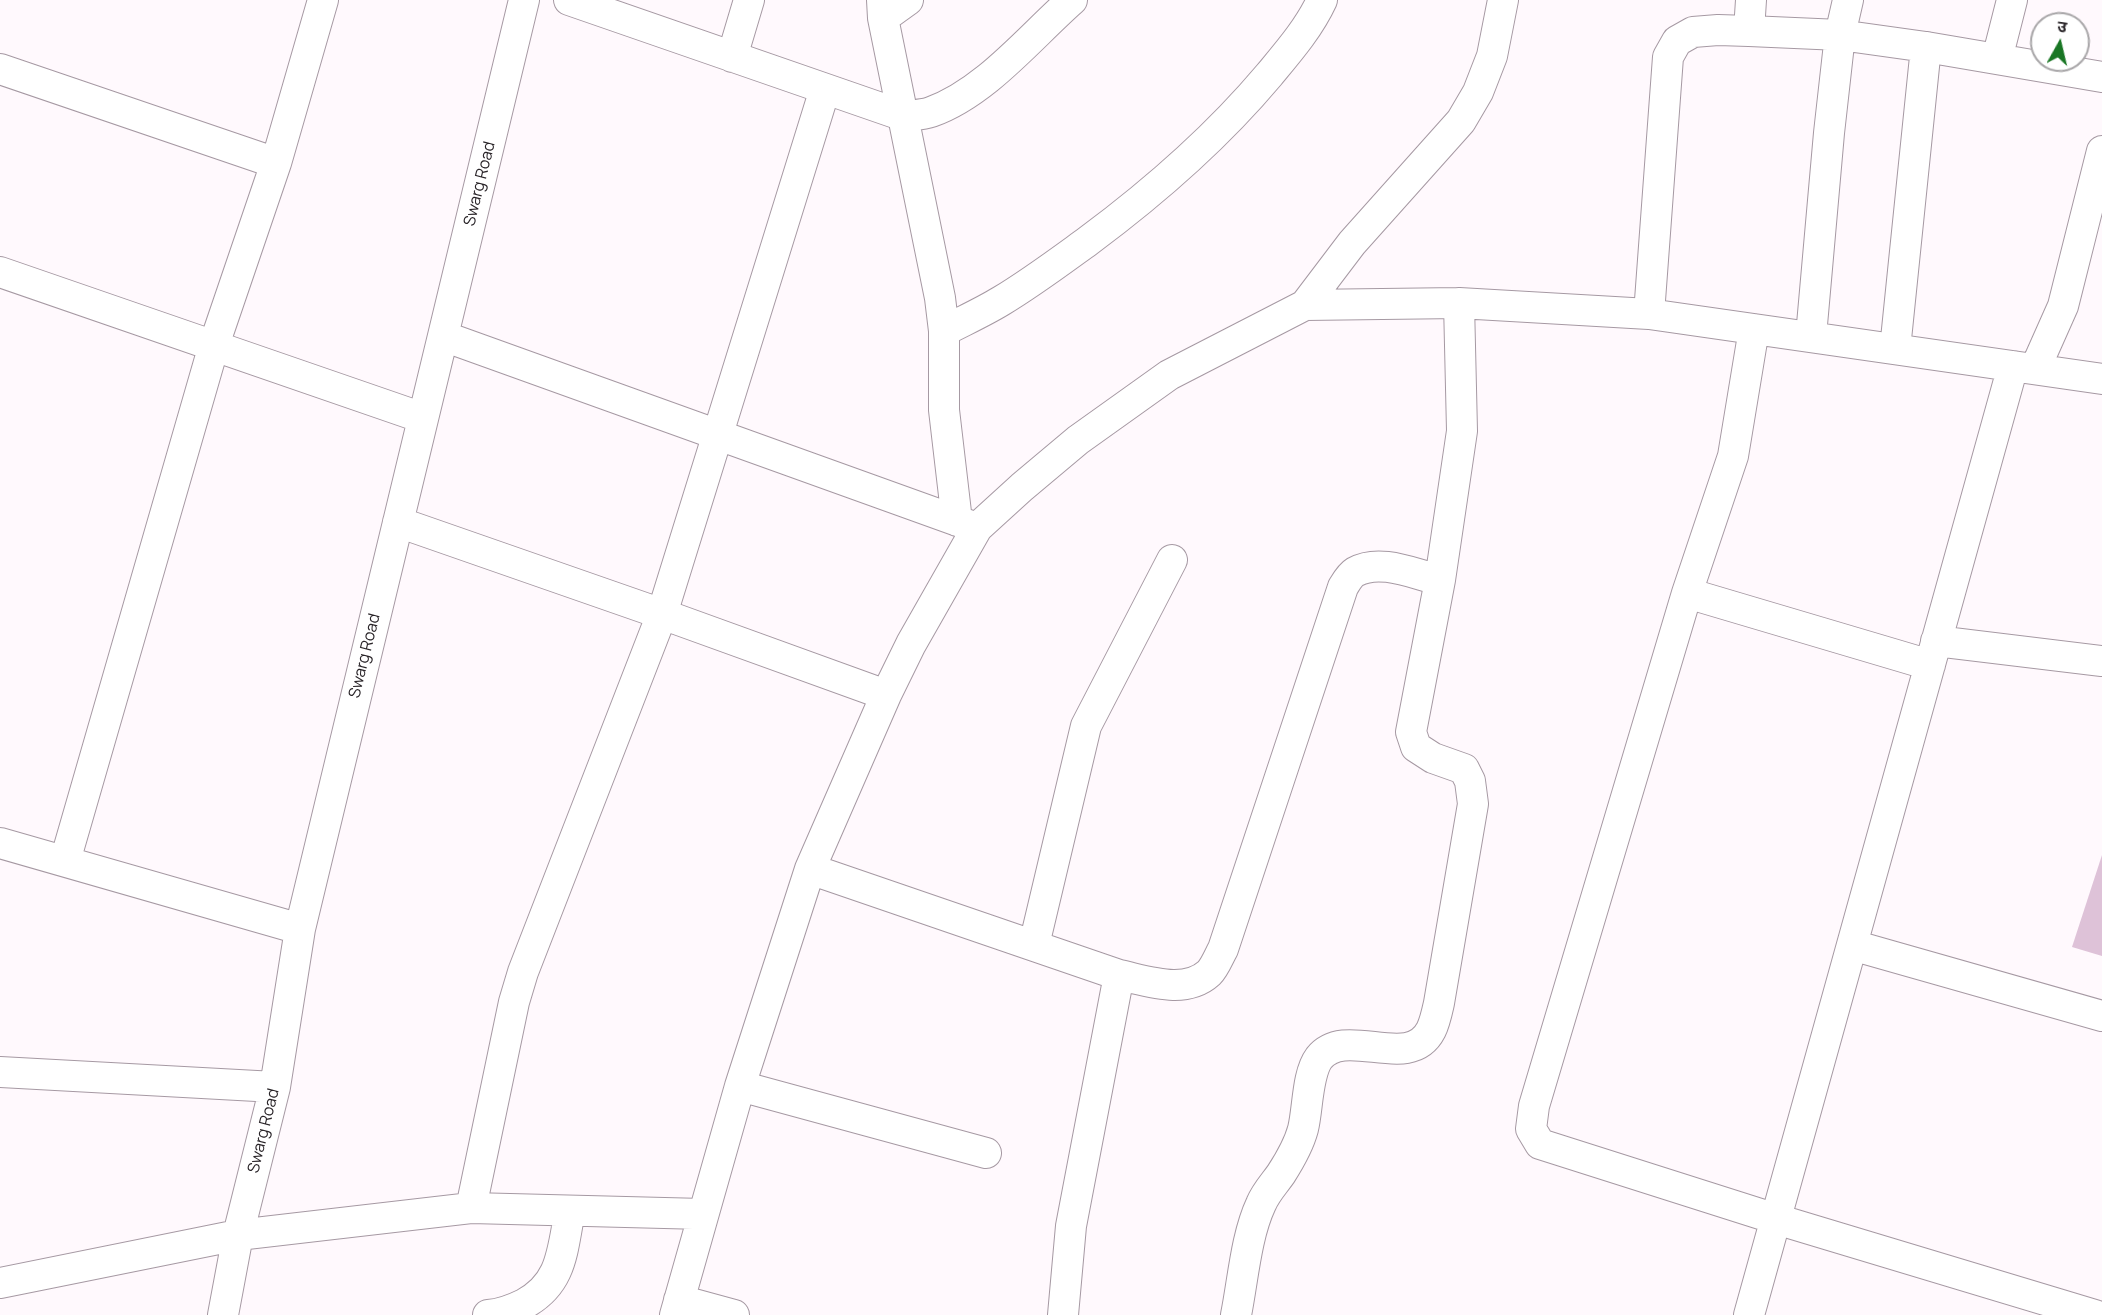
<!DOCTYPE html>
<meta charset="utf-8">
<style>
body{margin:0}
#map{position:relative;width:2102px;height:1315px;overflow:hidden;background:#fff9fd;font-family:Manrope,"Noto Sans Devanagari",sans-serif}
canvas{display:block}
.north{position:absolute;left:2030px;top:12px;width:60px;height:60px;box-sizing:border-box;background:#fff;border:2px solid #a9a7a9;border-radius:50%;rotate:8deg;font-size:16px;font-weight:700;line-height:24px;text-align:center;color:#292428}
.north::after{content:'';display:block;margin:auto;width:21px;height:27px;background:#197624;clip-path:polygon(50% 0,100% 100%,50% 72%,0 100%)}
</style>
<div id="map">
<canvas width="2102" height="1315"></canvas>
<div class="north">उ</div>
</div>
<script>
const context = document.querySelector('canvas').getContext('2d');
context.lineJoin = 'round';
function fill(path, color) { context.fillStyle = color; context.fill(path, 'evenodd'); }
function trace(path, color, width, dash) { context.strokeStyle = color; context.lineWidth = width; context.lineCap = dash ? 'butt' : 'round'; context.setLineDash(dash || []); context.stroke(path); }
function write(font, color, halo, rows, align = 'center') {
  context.font = font + ' Manrope,sans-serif'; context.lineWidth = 6; context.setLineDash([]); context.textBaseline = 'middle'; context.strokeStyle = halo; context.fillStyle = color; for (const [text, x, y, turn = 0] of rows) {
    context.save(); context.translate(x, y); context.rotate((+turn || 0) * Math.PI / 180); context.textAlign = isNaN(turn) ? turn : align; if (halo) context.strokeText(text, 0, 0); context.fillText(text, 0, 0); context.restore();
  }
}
fill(new Path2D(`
 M2102,855V956L2072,947Z`), '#dec2d8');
const minor = new Path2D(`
 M569,0L904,116C912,115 923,115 931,112C985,93 1030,37 1072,0
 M882,0L883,18L940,298L944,331V410L957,521
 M883,18L908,0
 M1749,31L1751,0
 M732,57L749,0
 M1997,59L2012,0
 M0,69L276,163
 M0,272L423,418
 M1305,305L1352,243L1461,121L1478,92L1492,56L1503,0
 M1649,314L1668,57L1677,41L1693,32L1718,30L1749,31L1840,35L1926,47L2102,77
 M944,331C963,321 983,312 1001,301C1031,283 1059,262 1088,241C1154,192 1216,138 1269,75C1289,51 1309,28 1322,0
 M443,336L977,528
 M1811,336L1829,133L1840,35L1848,0
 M1895,349L1926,47
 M2035,369L2063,306L2102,151
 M398,522L662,614L886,695
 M1687,593L1733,456L1754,329
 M1936,641L2102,661
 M1930,665L1687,593L1534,1106L1531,1129L1540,1144L1776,1219L2095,1315
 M0,843L300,929
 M65,861L214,345L276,163L323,0
 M810,869L1119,975C1148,981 1185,995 1209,973C1215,967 1219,956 1223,949L1343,587C1346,582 1350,575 1355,572C1380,558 1414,574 1440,580
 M1034,945L1086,726L1172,560
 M1852,945L2102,1016
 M0,1072L275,1087
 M740,1086L986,1153
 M471,1208L514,1002L523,972L662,614L825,89
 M0,1283L238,1235L471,1208L703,1214
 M679,1300L734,1315
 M223,1315L238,1235L275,1087L300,929L524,0
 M488,1315C501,1314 512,1310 524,1304C563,1283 562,1250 570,1211
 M675,1315L740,1086L810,869L886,695L911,644L977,528L1022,487L1078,440L1169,375L1305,305L1459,303L1649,314L2102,379
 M1063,1315L1071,1226L1119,975
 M1236,1315C1243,1280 1246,1236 1261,1204C1266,1192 1274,1184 1281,1174C1290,1160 1299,1144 1303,1129C1308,1109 1307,1074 1319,1058C1346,1024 1409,1073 1431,1030C1435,1022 1437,1012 1439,1003L1473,804L1470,781L1464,769L1433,758L1416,747L1411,732L1440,580L1462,431L1459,303
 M1749,1315L2013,366`);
trace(minor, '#a699a3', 32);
trace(minor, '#fff', 30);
write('16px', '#292428', '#fff', [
 ["Swarg Road",480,184,-76],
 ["Swarg Road",365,656,-76],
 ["Swarg Road",264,1131,-76]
]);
</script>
